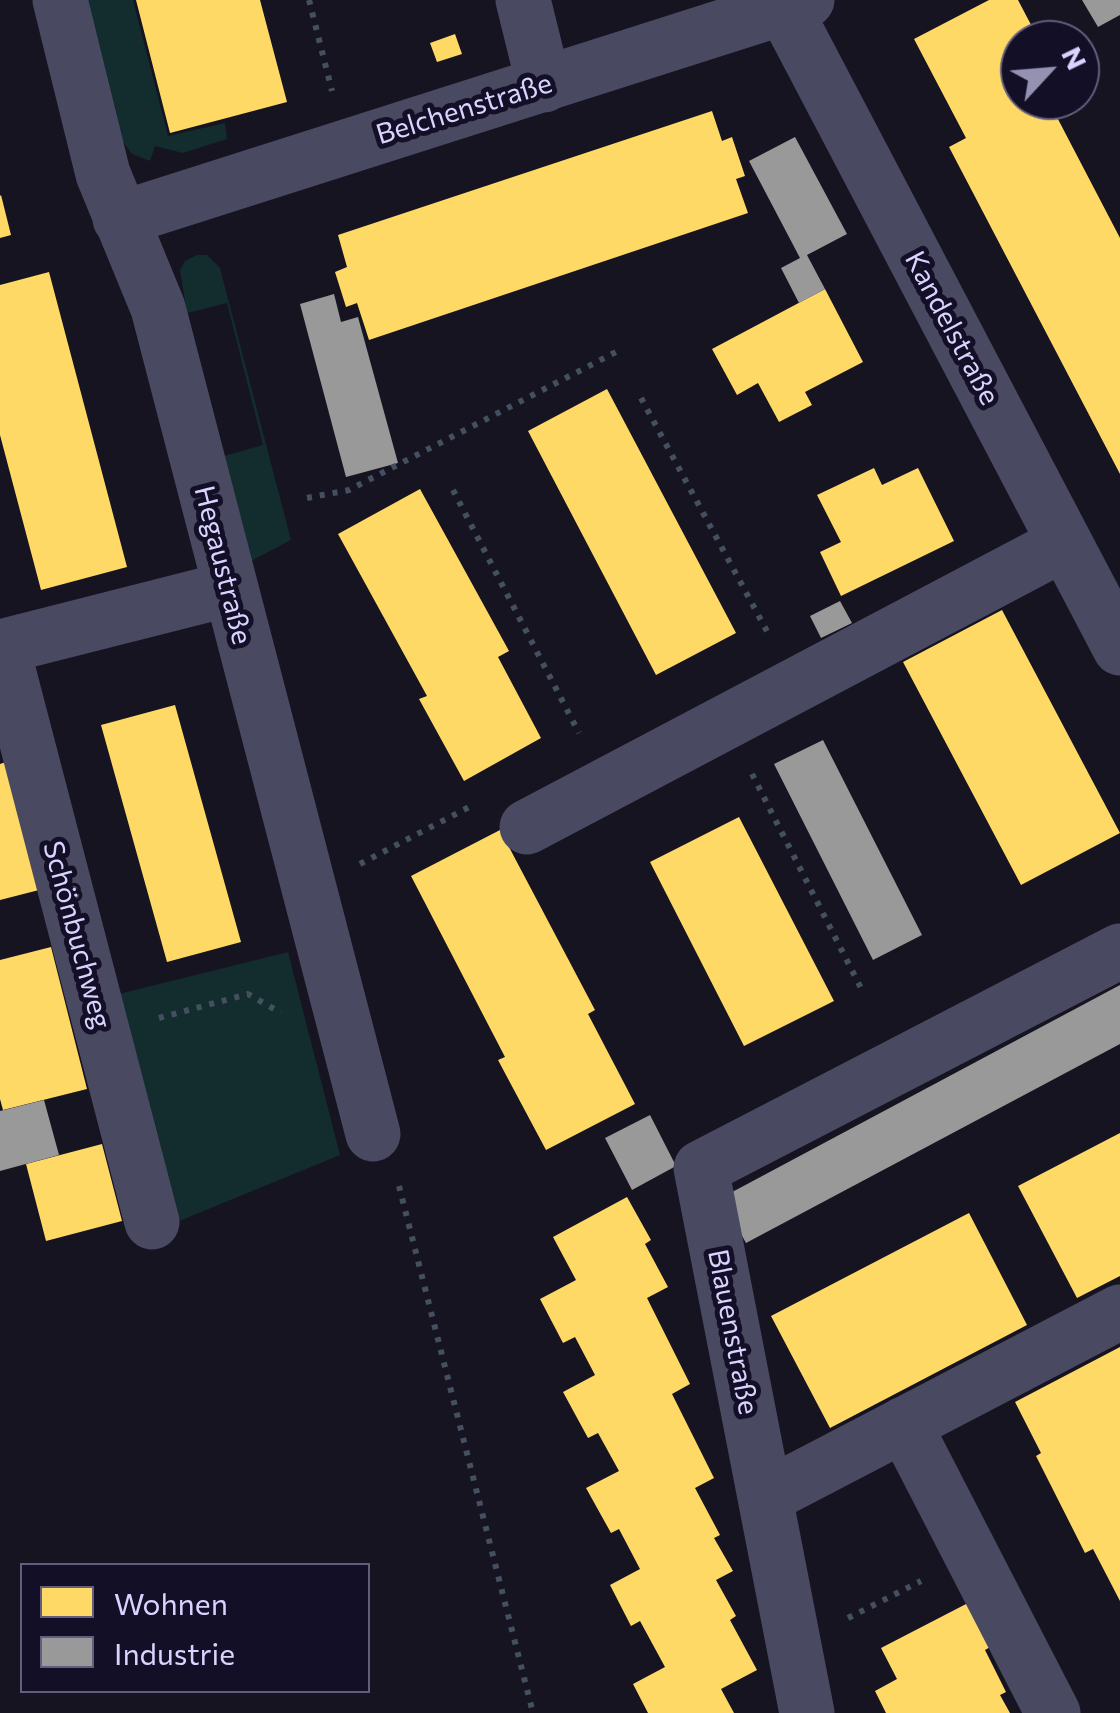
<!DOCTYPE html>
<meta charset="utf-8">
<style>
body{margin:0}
#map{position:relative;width:1120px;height:1713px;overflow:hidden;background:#161421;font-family:Commissioner,sans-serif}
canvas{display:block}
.legend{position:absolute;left:20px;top:1563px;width:350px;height:130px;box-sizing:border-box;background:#130f26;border:2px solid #625e7d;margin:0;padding:12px 18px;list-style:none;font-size:30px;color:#d9d4ff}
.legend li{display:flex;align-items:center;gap:20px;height:50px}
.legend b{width:50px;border:2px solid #625e7d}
.north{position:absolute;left:1000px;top:20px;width:100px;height:100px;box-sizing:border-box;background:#130f26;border:2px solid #625e7d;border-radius:50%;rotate:64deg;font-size:28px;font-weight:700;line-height:40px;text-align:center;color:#d9d4ff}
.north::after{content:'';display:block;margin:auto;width:35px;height:45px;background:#9591b1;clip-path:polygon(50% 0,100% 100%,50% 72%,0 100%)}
</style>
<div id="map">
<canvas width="1120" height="1713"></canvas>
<ul class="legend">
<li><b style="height:28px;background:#ffd966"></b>Wohnen</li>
<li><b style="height:28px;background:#999"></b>Industrie</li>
</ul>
<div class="north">N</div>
</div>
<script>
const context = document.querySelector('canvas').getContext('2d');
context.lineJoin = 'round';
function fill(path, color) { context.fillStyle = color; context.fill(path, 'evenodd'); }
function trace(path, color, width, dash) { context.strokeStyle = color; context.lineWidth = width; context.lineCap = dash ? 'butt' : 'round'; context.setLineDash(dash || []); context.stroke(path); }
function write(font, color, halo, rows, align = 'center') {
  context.font = font + ' Commissioner,sans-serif'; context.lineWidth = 10; context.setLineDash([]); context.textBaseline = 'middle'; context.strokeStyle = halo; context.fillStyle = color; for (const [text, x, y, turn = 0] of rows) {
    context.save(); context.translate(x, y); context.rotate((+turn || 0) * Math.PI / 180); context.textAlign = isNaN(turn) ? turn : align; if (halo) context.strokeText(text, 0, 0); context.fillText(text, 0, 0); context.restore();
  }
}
fill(new Path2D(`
 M82,0H133L168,136L225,123L227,139L183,153L155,146L150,161L132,154L120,138Z
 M197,255H207L220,268L291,540L249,562L224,456L263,445L227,303L187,313L180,270L185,261Z
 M288,952L340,1155L172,1224L111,996Z`), '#132c2d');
fill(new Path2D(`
 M136,0H260L287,102L170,133Z
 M989,0H1018L1039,40H1020V100H1048L1120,238V474L949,147L966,138L914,39Z
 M455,34L462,54L437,62L430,43Z
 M712,111L722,141L732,137L745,176L736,179L748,213L369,340L357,303L346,307L335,272L347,267L338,235Z
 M1,195L11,235L0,238V196Z
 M49,272L127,567L41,590L0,435V285Z
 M825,289L863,362L805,392L812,405L779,422L758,383L737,395L712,349Z
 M607,389L736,633L656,675L528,431Z
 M874,468L882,485L918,468L954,541L841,596L820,552L841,542L817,495Z
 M420,489L509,651L498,657L541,738L464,781L419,699L427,696L338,534Z
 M1002,610L1120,833L1021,885L903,662Z
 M175,705L241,942L167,962L101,725Z
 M6,762L39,890L0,900V764Z
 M739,817L834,1001L744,1046L650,862Z
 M500,830L595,1010L588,1014L635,1104L546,1150L498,1060L505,1057L411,876Z
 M51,947L87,1089L3,1110L0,1099V960Z
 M1120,1133V1276L1077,1298L1018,1186Z
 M102,1144L122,1221L46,1241L26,1164Z
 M627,1197L651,1240L645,1244L668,1287L647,1298L690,1384L672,1394L714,1478L695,1488L720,1535L714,1538L733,1571L716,1580L736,1616L730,1620L757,1670L721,1689L734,1713H648L633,1684L665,1667L640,1621L631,1626L610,1585L640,1569L619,1529L611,1533L586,1488L619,1471L598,1433L588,1438L563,1392L595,1375L575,1337L563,1343L540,1299L576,1280L553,1237Z
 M969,1213L1027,1325L830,1428L771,1316Z
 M1120,1347V1601L1093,1549L1085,1553L1036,1456L1041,1453L1015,1402Z
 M968,1603L992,1646L985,1650L1006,1692L1000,1695L1010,1713H886L875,1691L897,1679L881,1648Z`), '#ffd966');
fill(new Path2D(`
 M1082,0H1120V15L1098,27Z
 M795,137L847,234L807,255L825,289L799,303L781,268L800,258L749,161Z
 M334,294L341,322L358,317L398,463L346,477L300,304Z
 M840,601L852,623L821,638L810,616Z
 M823,740L922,935L873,960L774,764Z
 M1120,985V1044L746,1243L721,1198Z
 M44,1100L59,1155L0,1171V1111Z
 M650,1115L676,1166L632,1190L605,1138Z`), '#999');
trace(new Path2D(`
 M309,0L332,91
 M641,398L769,635
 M453,490L579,733
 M307,498L349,490L616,352
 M752,774L864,994
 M360,864L473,805
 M159,1018L248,994L281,1013
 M399,1186L533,1713
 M848,1618L921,1581`), '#44505f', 6, [5, 8]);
trace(new Path2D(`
 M60,0L103,174L158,308L373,1134
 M523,0L544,85
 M784,8L1120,648
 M120,219L807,0
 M0,647L229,589
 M2,647L152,1222
 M527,827L1065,543
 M904,1424L1053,1713
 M765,1497L1120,1312
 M807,1713L701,1168L1120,951`), '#4a4962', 55);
write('28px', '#d9d4ff', '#130f26', [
 ["Belchenstraße",464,109,-17],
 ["Kandelstraße",952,328,62],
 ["Hegaustraße",223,565,76],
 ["Schönbuchweg",77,935,75],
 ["Blauenstraße",733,1332,79]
]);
</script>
